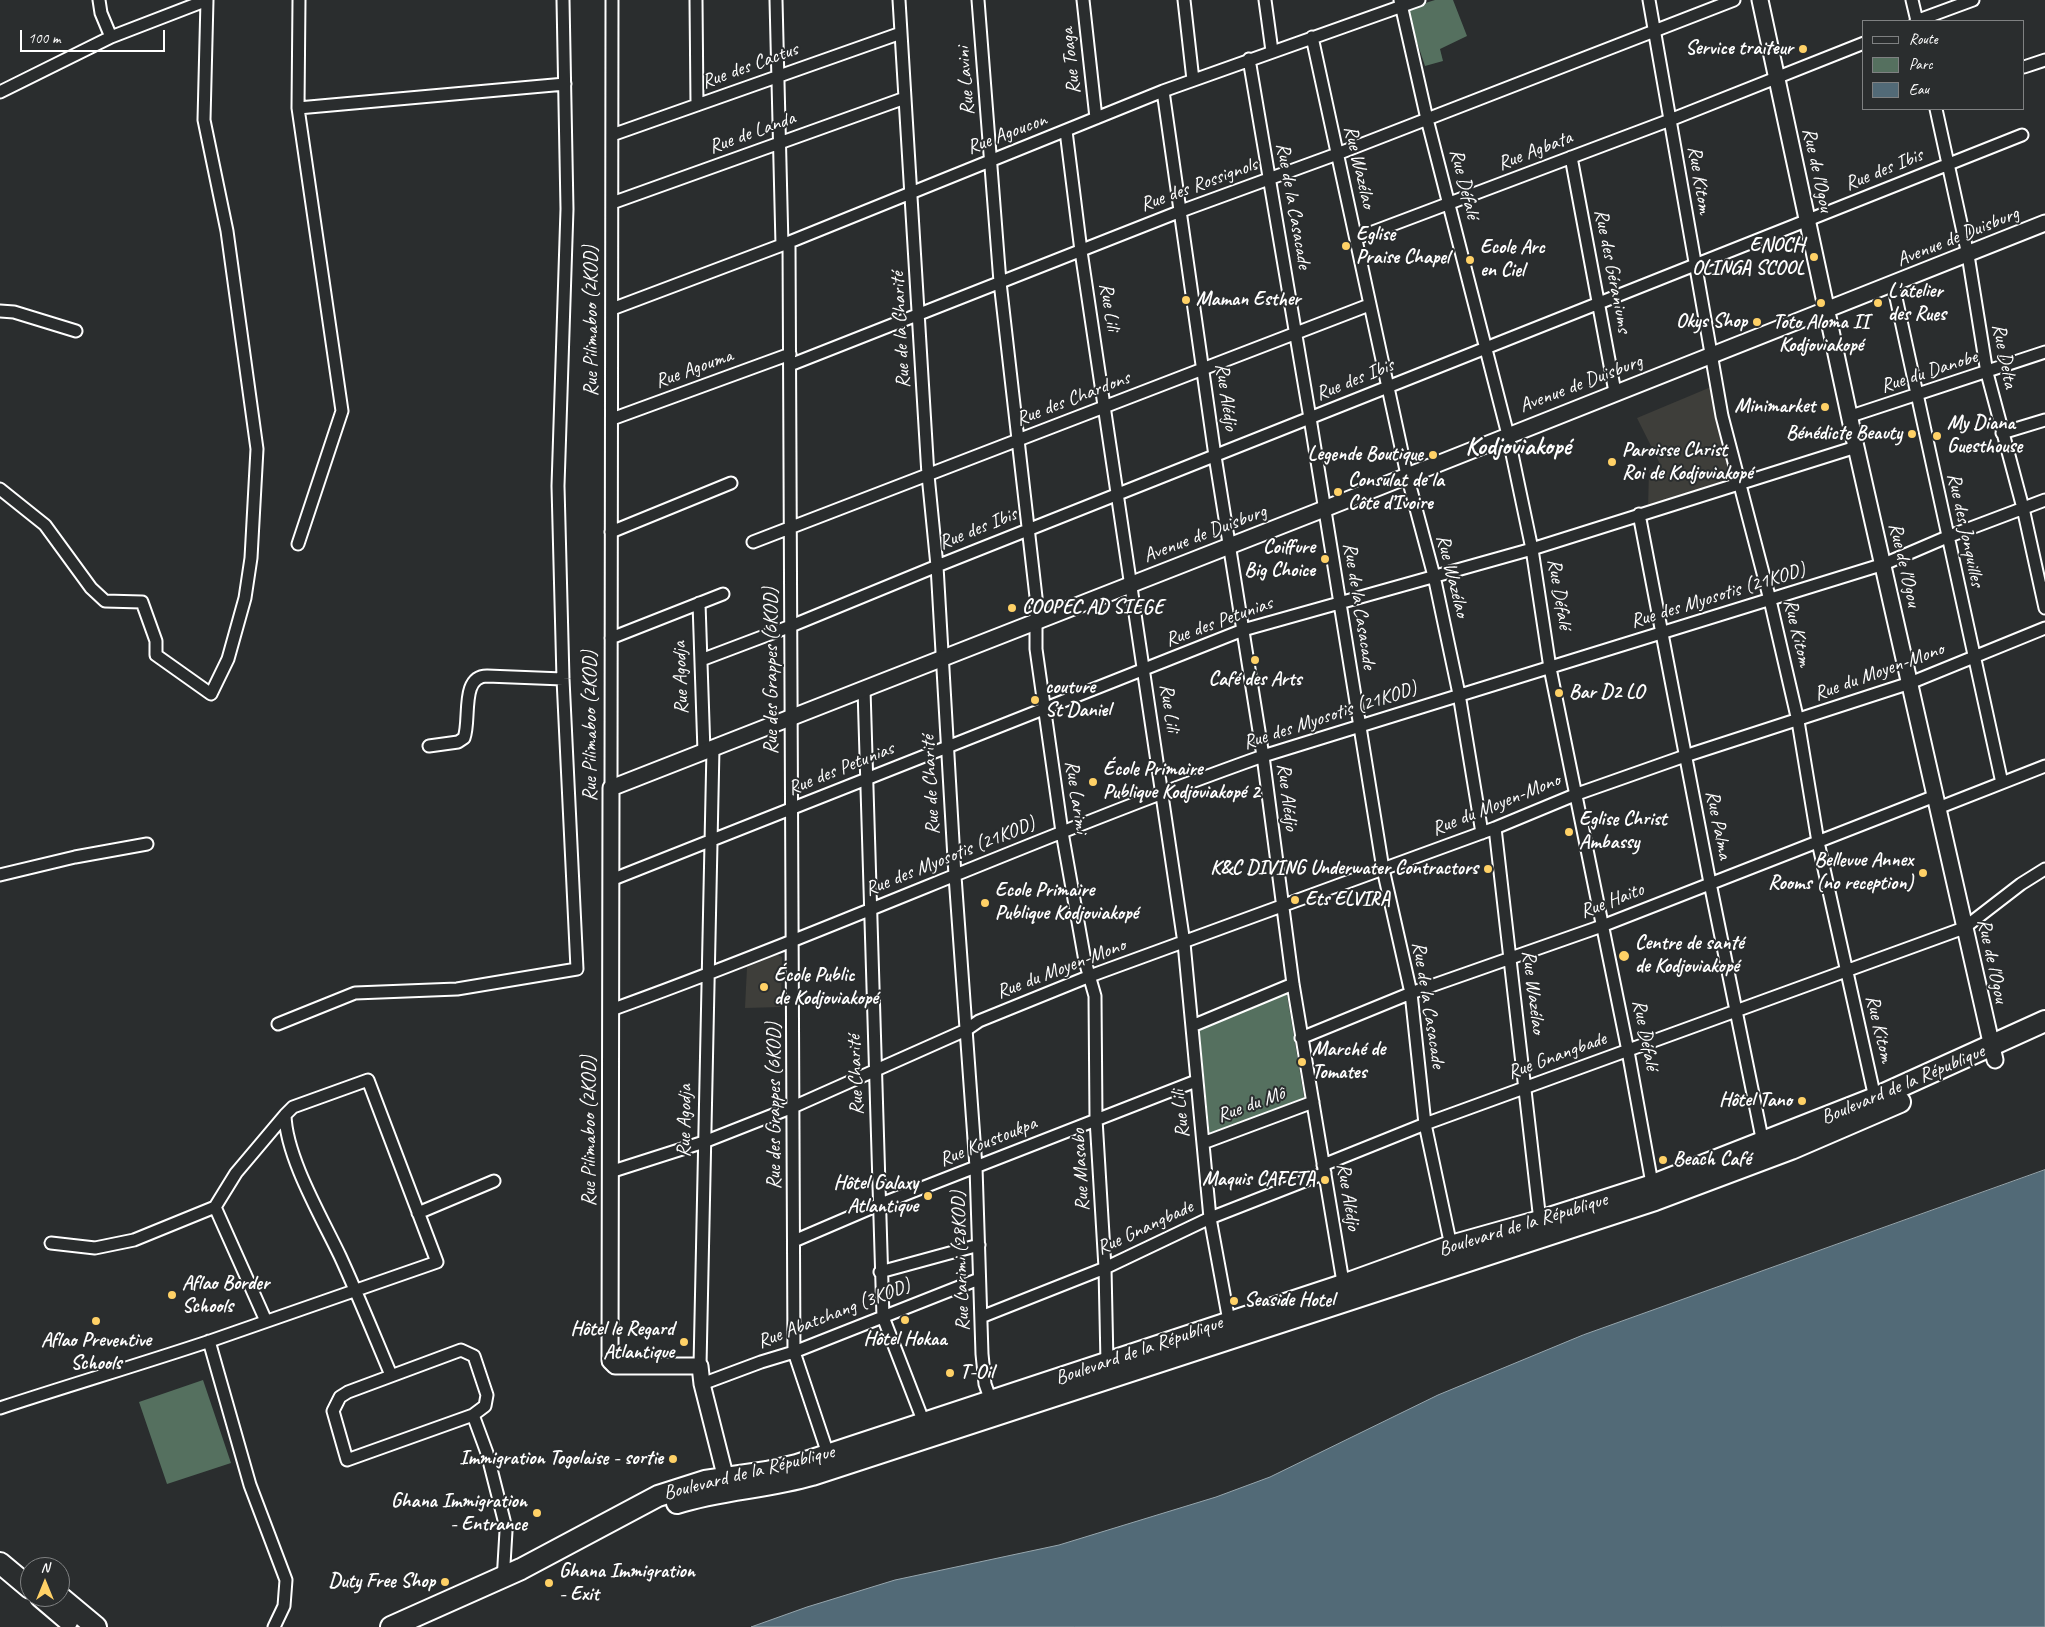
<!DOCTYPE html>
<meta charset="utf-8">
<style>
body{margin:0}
#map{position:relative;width:2045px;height:1627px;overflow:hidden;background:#2a2d2e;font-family:Caveat,sans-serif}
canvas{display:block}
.legend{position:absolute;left:1862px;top:20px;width:162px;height:90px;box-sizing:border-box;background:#2a2d2e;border:1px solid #7f8182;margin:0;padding:6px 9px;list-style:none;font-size:15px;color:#fff}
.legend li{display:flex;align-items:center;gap:10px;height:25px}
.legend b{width:25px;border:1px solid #7f8182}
.north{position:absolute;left:20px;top:1557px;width:50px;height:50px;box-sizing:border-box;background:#2a2d2e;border:1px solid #7f8182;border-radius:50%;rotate:0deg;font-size:14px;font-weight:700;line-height:20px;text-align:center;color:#fff}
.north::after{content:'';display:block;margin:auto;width:18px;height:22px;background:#ffd166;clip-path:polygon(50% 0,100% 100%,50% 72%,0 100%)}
.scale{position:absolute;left:20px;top:30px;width:145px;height:22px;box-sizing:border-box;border:2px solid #fff;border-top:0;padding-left:6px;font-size:15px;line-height:18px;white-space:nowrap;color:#fff;-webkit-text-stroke:4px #2a2d2e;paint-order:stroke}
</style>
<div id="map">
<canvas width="2045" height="1627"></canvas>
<ul class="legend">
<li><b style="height:6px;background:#2a2d2e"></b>Route</li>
<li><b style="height:14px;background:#55705f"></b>Parc</li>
<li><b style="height:14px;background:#526a77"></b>Eau</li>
</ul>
<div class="north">N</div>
<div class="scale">100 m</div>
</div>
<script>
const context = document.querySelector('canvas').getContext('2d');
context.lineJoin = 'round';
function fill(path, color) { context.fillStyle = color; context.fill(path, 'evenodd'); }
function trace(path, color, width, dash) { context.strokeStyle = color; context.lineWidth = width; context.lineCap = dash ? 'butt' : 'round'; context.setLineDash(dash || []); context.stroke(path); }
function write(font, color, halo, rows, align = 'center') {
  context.font = font + ' Caveat,sans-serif'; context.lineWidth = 4; context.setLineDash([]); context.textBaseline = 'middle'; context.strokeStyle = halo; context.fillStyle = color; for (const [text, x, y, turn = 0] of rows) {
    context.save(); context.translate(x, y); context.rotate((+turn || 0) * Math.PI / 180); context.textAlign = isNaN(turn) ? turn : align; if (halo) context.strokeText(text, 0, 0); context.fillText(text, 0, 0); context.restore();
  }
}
fill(new Path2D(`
 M1711,387L1730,474L1728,479L1648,509L1649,470L1662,468L1637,418Z
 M776,954L782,957L781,1007L745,1008L747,967Z`), '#3e3e3a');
fill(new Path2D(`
 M1435,0H1453L1467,36L1440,49L1443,61L1425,66L1406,9Z
 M1286,989L1305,1103L1210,1138L1199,1027Z
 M203,1380L231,1463L167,1484L139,1402Z`), '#55705f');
const water = new Path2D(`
 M2045,1170V1627H751L807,1607L895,1580L1059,1545L1216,1497L1270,1477L1438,1395L1583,1335Z`);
fill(water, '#526a77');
trace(water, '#97a6ad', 1);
const street = new Path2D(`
 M99,0L101,13L111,37
 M299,0L298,108L565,84
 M696,0L697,105
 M776,0L782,245
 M899,0L928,475L937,566L955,876L976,1167L982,1354L985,1384L992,1404
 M978,0L1000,282L1036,597V649L1062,832L1085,961L1095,996L1096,1119L1105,1268L1107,1363
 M1083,0L1096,118
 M1184,0L1193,80
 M1265,0L1272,51
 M1400,0L1427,119L1508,435L1532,549L1550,668L1628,1051L1653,1189
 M1649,0L1722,416L1770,600L1798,721L1818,842L1875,1098
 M1912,0L1917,21
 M1916,21L1973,0
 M1312,37L1407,475L1434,576L1459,694L1482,833
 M1249,59L1310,418L1383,869L1411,993L1425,1124L1451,1246
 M2024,67L2045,60
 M1163,91L1215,456L1263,756L1293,984L1344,1288
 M0,92L111,37L207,0
 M298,108L342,411L298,544
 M1936,109L1968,255L1987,373L2023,508L2045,608
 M1066,131L1081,251L1184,943L1210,1218L1229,1321
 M612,135L901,33
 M1571,157L1615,392
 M612,203L905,98
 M1357,238L1670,120L1864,43
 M789,242L794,1352L828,1454
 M1893,284L2002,783
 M612,309L782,245L1163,91L1419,0
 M0,311L14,312L76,331
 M790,365L1181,211L1337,154L1734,0
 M1851,416L2045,352
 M612,419L790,354
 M2002,433L2045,420
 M0,489L45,525L91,588L105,601L142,602L156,641V655L211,694L228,659L245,598L251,558L257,449L227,231L204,120L207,0
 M1639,514L1710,883L1763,1143
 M611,532L731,483
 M753,542L1369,305
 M699,603L704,752
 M611,638L723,594
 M701,660L791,626L937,566L2022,135
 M864,689L883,1317L926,1428
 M429,746L458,742L464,738C471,720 460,676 487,676L563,679
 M611,788L612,0
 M1938,808L2045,766
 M1495,828L1540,1221
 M0,875L75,857L147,844
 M611,880L1243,630L1532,549L1856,447
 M611,1010C830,931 1043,834 1263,756L1884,564L1947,537L2045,500
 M278,1024L355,993L457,989L577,969L563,679L558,486L567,209L563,0
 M1192,1026L1293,984
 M1301,1038L1411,993L1602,926L1935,796
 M1203,1143L1313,1102
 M1323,1165L1425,1124L1964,928L2021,884L2045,869
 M610,1172L704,1142L793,1107L966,1030L979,1021L1090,976L1495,828L1577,794L1685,756L1910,683L2045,628
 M215,1207L266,1321
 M418,1213L494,1181
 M794,1241L878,1205L1196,1081
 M51,1243L95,1248L134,1240L215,1207L236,1173L285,1115
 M880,1272L979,1245
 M981,1317L1105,1268L1210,1218L1325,1173
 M209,1341L250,1485L286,1580L284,1606L274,1627
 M700,1366L713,748
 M702,1384L761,1362L794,1352L979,1279
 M0,1408C70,1385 141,1364 210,1341C286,1315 361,1288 437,1262L368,1080L293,1107L285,1115C286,1157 322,1218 340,1256C358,1295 374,1335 391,1375
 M473,1415L485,1406L487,1395L474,1356L461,1350L348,1392L340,1397L333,1411L347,1460L473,1415L487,1453L504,1520L506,1531L503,1581`);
const secondary = new Path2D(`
 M1760,0L1856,447L1995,1060
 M728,1487L702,1384L700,1366H615L610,1361L611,788L1324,509L2045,223`);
const highway = new Path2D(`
 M677,1503C721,1489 767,1488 812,1475L1655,1200L1791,1149L1900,1102
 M0,1563L30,1588
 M41,1597L68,1620
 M60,1597L96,1627
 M391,1627L521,1569L658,1496L705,1481L767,1472L797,1465L1343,1285L1451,1246L1540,1221L1653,1185L1875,1098L2045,1021`);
trace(street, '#fff', 15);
trace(secondary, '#fff', 19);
trace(highway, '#fff', 24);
trace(street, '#2a2d2e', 11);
trace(secondary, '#2a2d2e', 15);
trace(highway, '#2a2d2e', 20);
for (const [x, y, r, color] of [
 [1803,49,5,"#ffd166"],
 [1346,246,5,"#ffd166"],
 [1814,257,5,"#ffd166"],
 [1470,260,5,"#ffd166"],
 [1186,300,5,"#ffd166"],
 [1821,303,5,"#ffd166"],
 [1878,303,5,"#ffd166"],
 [1757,322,5,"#ffd166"],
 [1825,407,5,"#ffd166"],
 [1912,434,5,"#ffd166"],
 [1937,436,5,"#ffd166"],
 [1433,455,5,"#ffd166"],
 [1612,462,5,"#ffd166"],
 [1338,492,5,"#ffd166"],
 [1325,559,5,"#ffd166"],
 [1012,608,5,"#ffd166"],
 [1255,660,5,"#ffd166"],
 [1559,693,5,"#ffd166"],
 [1035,700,5,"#ffd166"],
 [1093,782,5,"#ffd166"],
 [1569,832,5,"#ffd166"],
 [1488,869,5,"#ffd166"],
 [1923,873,5,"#ffd166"],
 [1295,900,5,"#ffd166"],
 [985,903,5,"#ffd166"],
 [1624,956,6,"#ffd166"],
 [764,987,5,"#ffd166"],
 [1302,1062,5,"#ffd166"],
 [1802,1101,5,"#ffd166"],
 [1663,1160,5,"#ffd166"],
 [1325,1180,5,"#ffd166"],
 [928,1196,5,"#ffd166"],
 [172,1295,5,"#ffd166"],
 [1234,1301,5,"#ffd166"],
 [905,1320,5,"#ffd166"],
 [96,1321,5,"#ffd166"],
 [684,1342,5,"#ffd166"],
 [950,1373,5,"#ffd166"],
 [673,1459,5,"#ffd166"],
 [537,1513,5,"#ffd166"],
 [445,1582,5,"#ffd166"],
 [549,1583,5,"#ffd166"]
]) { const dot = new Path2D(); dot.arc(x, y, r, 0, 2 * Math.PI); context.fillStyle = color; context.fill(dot); trace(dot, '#2a2d2e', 2); }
write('bold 20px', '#fff', '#2a2d2e', [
 ["Service traiteur",1793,49,"right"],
 ["Eglise",1356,235],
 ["Praise Chapel",1356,258],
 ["ENOCH",1804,246,"right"],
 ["OLINGA SCOOL",1804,269,"right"],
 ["Ecole Arc",1480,248],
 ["en Ciel",1480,271],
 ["L'atelier",1888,292],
 ["des Rues",1888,315],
 ["Maman Esther",1196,300],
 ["Okys Shop",1747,322,"right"],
 ["Toto Aloma II",1821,323,"center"],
 ["Kodjoviakopé",1821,346,"center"],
 ["Minimarket",1815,407,"right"],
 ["My Diana",1947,424],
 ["Guesthouse",1947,447],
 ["Bénédicte Beauty",1902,434,"right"],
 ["Paroisse Christ",1622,451],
 ["Roi de Kodjoviakopé",1622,474],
 ["Legende Boutique",1423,455,"right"],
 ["Consulat de la",1348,481],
 ["Côte d’Ivoire",1348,504],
 ["Coiffure",1315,548,"right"],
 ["Big Choice",1315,571,"right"],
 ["COOPEC AD SIEGE",1022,608],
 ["Café des Arts",1255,680,"center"],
 ["couture",1045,688],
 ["St Daniel",1045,711],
 ["Bar D2 LO",1569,693],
 ["École Primaire",1103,770],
 ["Publique Kodjoviakopé 2",1103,793],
 ["Eglise Christ",1579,820],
 ["Ambassy",1579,843],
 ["Bellevue Annex",1913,861,"right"],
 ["Rooms (no reception)",1913,884,"right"],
 ["K&C DIVING Underwater Contractors",1478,869,"right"],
 ["Ecole Primaire",995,891],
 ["Publique Kodjoviakopé",995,914],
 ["Ets ELVIRA",1305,900],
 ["Centre de santé",1635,944],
 ["de Kodjoviakopé",1635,967],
 ["École Public",774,976],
 ["de Kodjoviakopé",774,999],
 ["Marché de",1312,1050],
 ["Tomates",1312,1073],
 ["Hôtel Tano",1792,1101,"right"],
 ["Beach Café",1673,1160],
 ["Maquis CAFETA",1315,1180,"right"],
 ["Hôtel Galaxy",918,1184,"right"],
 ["Atlantique",918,1207,"right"],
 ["Aflao Border",182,1284],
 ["Schools",182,1307],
 ["Seaside Hotel",1244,1301],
 ["Hôtel le Regard",674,1330,"right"],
 ["Atlantique",674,1353,"right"],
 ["Hôtel Hokaa",905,1340,"center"],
 ["Aflao Preventive",96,1341,"center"],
 ["Schools",96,1364,"center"],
 ["T-Oil",960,1373],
 ["Immigration Togolaise - sortie",663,1459,"right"],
 ["Ghana Immigration",527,1502,"right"],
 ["- Entrance",527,1525,"right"],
 ["Ghana Immigration",559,1572],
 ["- Exit",559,1595],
 ["Duty Free Shop",435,1582,"right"]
], 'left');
write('20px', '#fff', '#2a2d2e', [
 ["Rue Toaga",1071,61,-96],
 ["Rue des Cactus",750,66,-20],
 ["Rue Lavini",966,81,-94],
 ["Rue de Landa",752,133,-20],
 ["Rue Agoucon",1007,134,-21],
 ["Rue Agbata",1535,151,-21],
 ["Rue Wazélao",1359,167,77],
 ["Rue de l'Ogou",1817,170,78],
 ["Rue des Ibis",1884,170,-22],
 ["Rue Kitom",1699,180,81],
 ["Rue Défalé",1464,184,76],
 ["Rue des Rossignols",1199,185,-20],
 ["Rue de la Casacade",1293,206,80],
 ["Avenue de Duisburg",1958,237,-22],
 ["Rue des Géraniums",1612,271,79],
 ["Rue Lili",1109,307,81],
 ["Rue Pilimaboo (2KOD)",592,321,-90],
 ["Rue de la Charité",901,330,-93],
 ["Rue Delta",2004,356,79],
 ["Rue Agouma",694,369,-20],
 ["Rue du Danobe",1929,372,-18],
 ["Rue des Ibis",1355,380,-22],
 ["Avenue de Duisburg",1581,384,-21],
 ["Rue Alédjo",1226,397,82],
 ["Rue des Chardons",1073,399,-21],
 ["Rue des Ibis",978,529,-22],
 ["Rue des Jonquilles",1965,530,78],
 ["Avenue de Duisburg",1205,534,-21],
 ["Rue de l'Ogou",1904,565,77],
 ["Rue Wazélao",1452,576,76],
 ["Rue Défalé",1559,594,81],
 ["Rue des Myosotis (21KOD)",1718,596,-17],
 ["Rue de la Casacade",1359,606,81],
 ["Rue des Petunias",1219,622,-20],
 ["Rue Kitom",1797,633,77],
 ["Rue des Grappes (6KOD)",772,671,-90],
 ["Rue du Moyen-Mono",1879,672,-20],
 ["Rue Agodja",681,678,-92],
 ["Rue Lili",1169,708,82],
 ["Rue des Myosotis (21KOD)",1330,716,-18],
 ["Rue Pilimaboo (2KOD)",591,726,-90],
 ["Rue des Petunias",841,769,-22],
 ["Rue de Charité",931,785,-93],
 ["Rue Larimi",1076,797,82],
 ["Rue Alédjo",1287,797,83],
 ["Rue du Moyen-Mono",1496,805,-22],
 ["Rue Palma",1718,825,79],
 ["Rue des Myosotis (21KOD)",950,857,-22],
 ["Rue Haito",1612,901,-21],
 ["Rue de l'Ogou",1992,961,78],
 ["Rue du Moyen-Mono",1061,969,-21],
 ["Rue Wazélao",1533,992,83],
 ["Rue de la Casacade",1428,1005,81],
 ["Rue Kitom",1879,1029,77],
 ["Rue Défalé",1645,1035,79],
 ["Rue Gnangbade",1557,1056,-20],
 ["Rue Charité",856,1075,-92],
 ["Boulevard de la République",1903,1085,-23],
 ["Rue du Mô",1251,1105,-20],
 ["Rue des Grappes (6KOD)",775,1106,-90],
 ["Rue Lili",1181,1114,-96],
 ["Rue Agodja",685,1121,-89],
 ["Rue Pilimaboo (2KOD)",590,1131,-90],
 ["Rue Koustoukpa",988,1142,-22],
 ["Rue Masabo",1081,1170,-93],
 ["Rue Alédjo",1348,1197,81],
 ["Boulevard de la République",1523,1225,-17],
 ["Rue Gnangbade",1145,1228,-25],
 ["Rue Larimi (28KOD)",961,1261,-92],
 ["Rue Abatchang (3KOD)",834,1314,-21],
 ["Boulevard de la République",1139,1351,-19],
 ["Boulevard de la République",749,1473,-14]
]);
write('bold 25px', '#fff', '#2a2d2e', [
 ["Kodjoviakopé",1518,447]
]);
</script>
